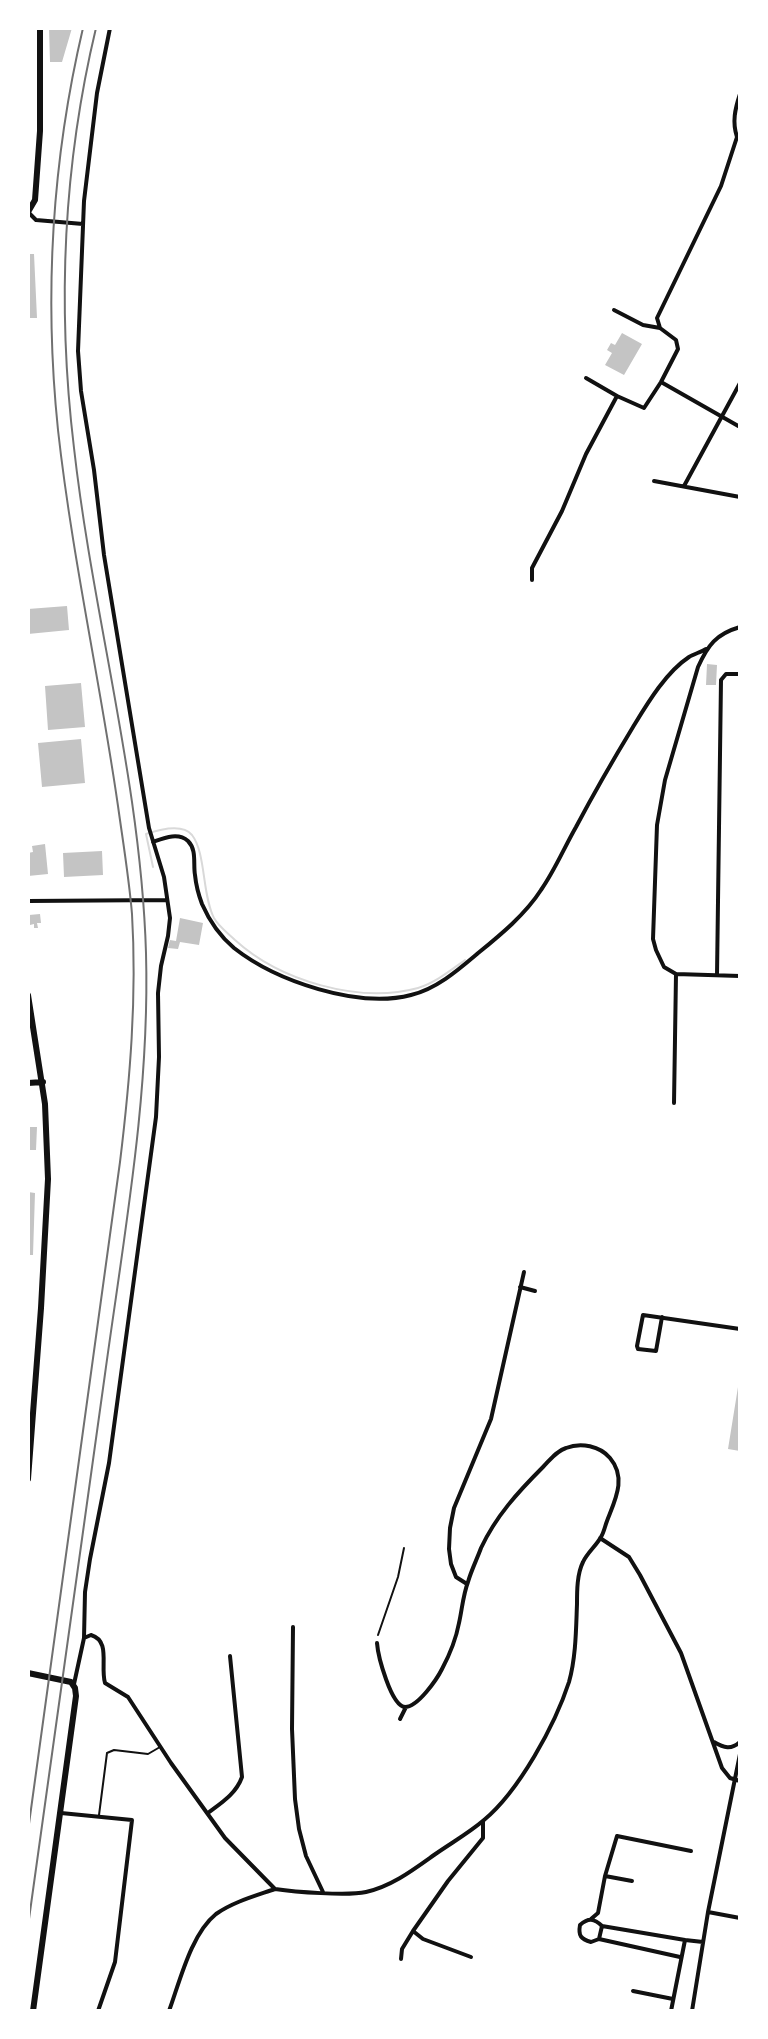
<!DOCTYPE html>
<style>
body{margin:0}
#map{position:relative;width:768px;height:2039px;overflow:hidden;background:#fff;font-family:"Public Sans",sans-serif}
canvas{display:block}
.frame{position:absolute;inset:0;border:30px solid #fff;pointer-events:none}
</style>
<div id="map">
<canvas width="768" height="2039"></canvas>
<div class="frame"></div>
</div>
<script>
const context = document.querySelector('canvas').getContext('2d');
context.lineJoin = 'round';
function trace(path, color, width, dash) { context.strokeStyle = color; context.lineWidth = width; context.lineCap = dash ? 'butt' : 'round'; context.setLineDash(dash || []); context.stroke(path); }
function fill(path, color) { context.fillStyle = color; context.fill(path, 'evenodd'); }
trace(new Path2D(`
 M153,867L146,834C158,830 182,823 192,835C206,853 202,895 214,918C219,927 228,933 235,940C280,981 359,1004 418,988C435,983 451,970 465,960`), '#d9d9d9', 2);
fill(new Path2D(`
 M49,28H72L62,62H50Z
 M28,254H34L37,318H28Z
 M622,333L642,344L624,375L605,365L612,353L607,350L611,343L615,345Z
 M67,606L69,630L28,634V609Z
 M707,664L717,665L716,685H706Z
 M81,683L85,727L48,730L45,686Z
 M81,739L85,783L42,787L38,743Z
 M45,844L48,874L28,876V853L33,852L32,846Z
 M102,851L103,875L64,877L63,853Z
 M40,914L41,923H37L38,928H34V924L30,925L29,915Z
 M180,918L203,923L199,945L180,942L178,949L168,948L170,940L176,941Z
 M28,1127H37L36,1150H28Z
 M28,1192L35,1193L33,1255H28Z
 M738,1387H740V1451L728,1449Z`), '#c4c4c4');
trace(new Path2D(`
 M378,1635L398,1577L404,1548`), '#111', 2);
trace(new Path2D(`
 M99,1815L107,1753L114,1750L148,1754L160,1747`), '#111', 2);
trace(new Path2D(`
 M737,137C732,122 735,109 740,94
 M29,213L36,220L83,224
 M614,310L643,325L660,328
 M586,378L617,396
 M661,382L740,427
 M654,481L740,497
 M684,486L740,383
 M532,580V568L562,511L586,454L617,396L644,408L661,382L678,349L676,340L660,328L657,318L721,186L737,137
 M740,627C716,634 708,645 698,667L665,780L657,825L653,939L656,950L664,967L676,974L740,976
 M153,842C164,838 178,832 188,841C197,850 193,864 195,875C196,885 199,896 202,904C209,920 221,937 234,948C276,981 358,1009 411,995C436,989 457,971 477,954C499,936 525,915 541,890C555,870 564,848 576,827C594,793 613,760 633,727C647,704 666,672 689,657C694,654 701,652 706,649
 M28,901L166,900
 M717,975L721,680L726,674H740
 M674,1103L676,974
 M520,1287L535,1291
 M662,1317L656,1351L638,1349L637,1346L643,1315L740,1329
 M600,1538L629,1557L640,1575L681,1653L722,1768L730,1778L740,1781
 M467,1584L456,1577L451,1564L449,1549L450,1528L454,1508L491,1419L524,1272
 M293,1627L292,1729L295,1799L299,1829L306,1856L323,1892
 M84,1638L91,1635C111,1641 100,1666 105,1683L128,1697L171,1763L225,1838L275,1889C295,1892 347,1896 366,1892C392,1886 413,1870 434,1855C451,1843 469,1833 484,1820C519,1791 555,1725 569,1682C576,1657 576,1629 577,1604C577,1591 577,1574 583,1562C587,1553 596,1546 601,1537C604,1532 605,1526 607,1521C615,1500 627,1478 610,1458C600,1446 581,1442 566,1448C556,1451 550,1460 543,1467C518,1492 496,1516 481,1548C477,1559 471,1571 468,1582C463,1595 462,1610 459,1623C456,1639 450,1654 442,1669C437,1679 418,1707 405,1707C391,1706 378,1656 377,1643
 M74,1684L84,1638L85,1592L90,1559L109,1463L156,1117L159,1057L158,993L161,966L168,936L170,918L164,877L149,828L104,555L94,470L81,391L78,351L84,201L97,93L110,28
 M400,1719L406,1707
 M714,1742C724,1748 731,1750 740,1742
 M61,1813L132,1820L115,1962L98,2011
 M208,1813C221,1803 236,1794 242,1777L230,1656
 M605,1876L632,1881
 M708,1912L740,1918
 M591,1919L598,1913L605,1876L617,1836L691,1851
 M602,1926L599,1939L591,1942C581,1939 578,1936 580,1925C588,1918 594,1918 602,1926L685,1940
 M413,1931L423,1939L471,1957
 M599,1939L680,1957
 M401,1959L402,1949L413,1931L448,1881L483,1838V1821
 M633,1991L673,1999
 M169,2011C180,1981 191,1934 216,1914C233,1902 255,1896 275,1889
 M671,2011L685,1940L703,1942
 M692,2011L708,1912L740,1754`), '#111', 4);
trace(new Path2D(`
 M28,212L35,200L40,131V28
 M28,995L45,1104L48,1179L41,1308L28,1479
 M28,1083L43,1082
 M28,1673L71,1682L75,1688L76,1696L33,2011`), '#111', 6);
trace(new Path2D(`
 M28,1831L120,1162C130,1080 137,997 132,914C129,878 123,842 118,806C100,681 72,556 58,430C44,295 52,160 83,28
 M28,1926C54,1742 79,1558 105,1374C124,1235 150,1094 146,953C141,783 93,617 74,448C57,307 63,166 96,28`), '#707070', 2);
</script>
